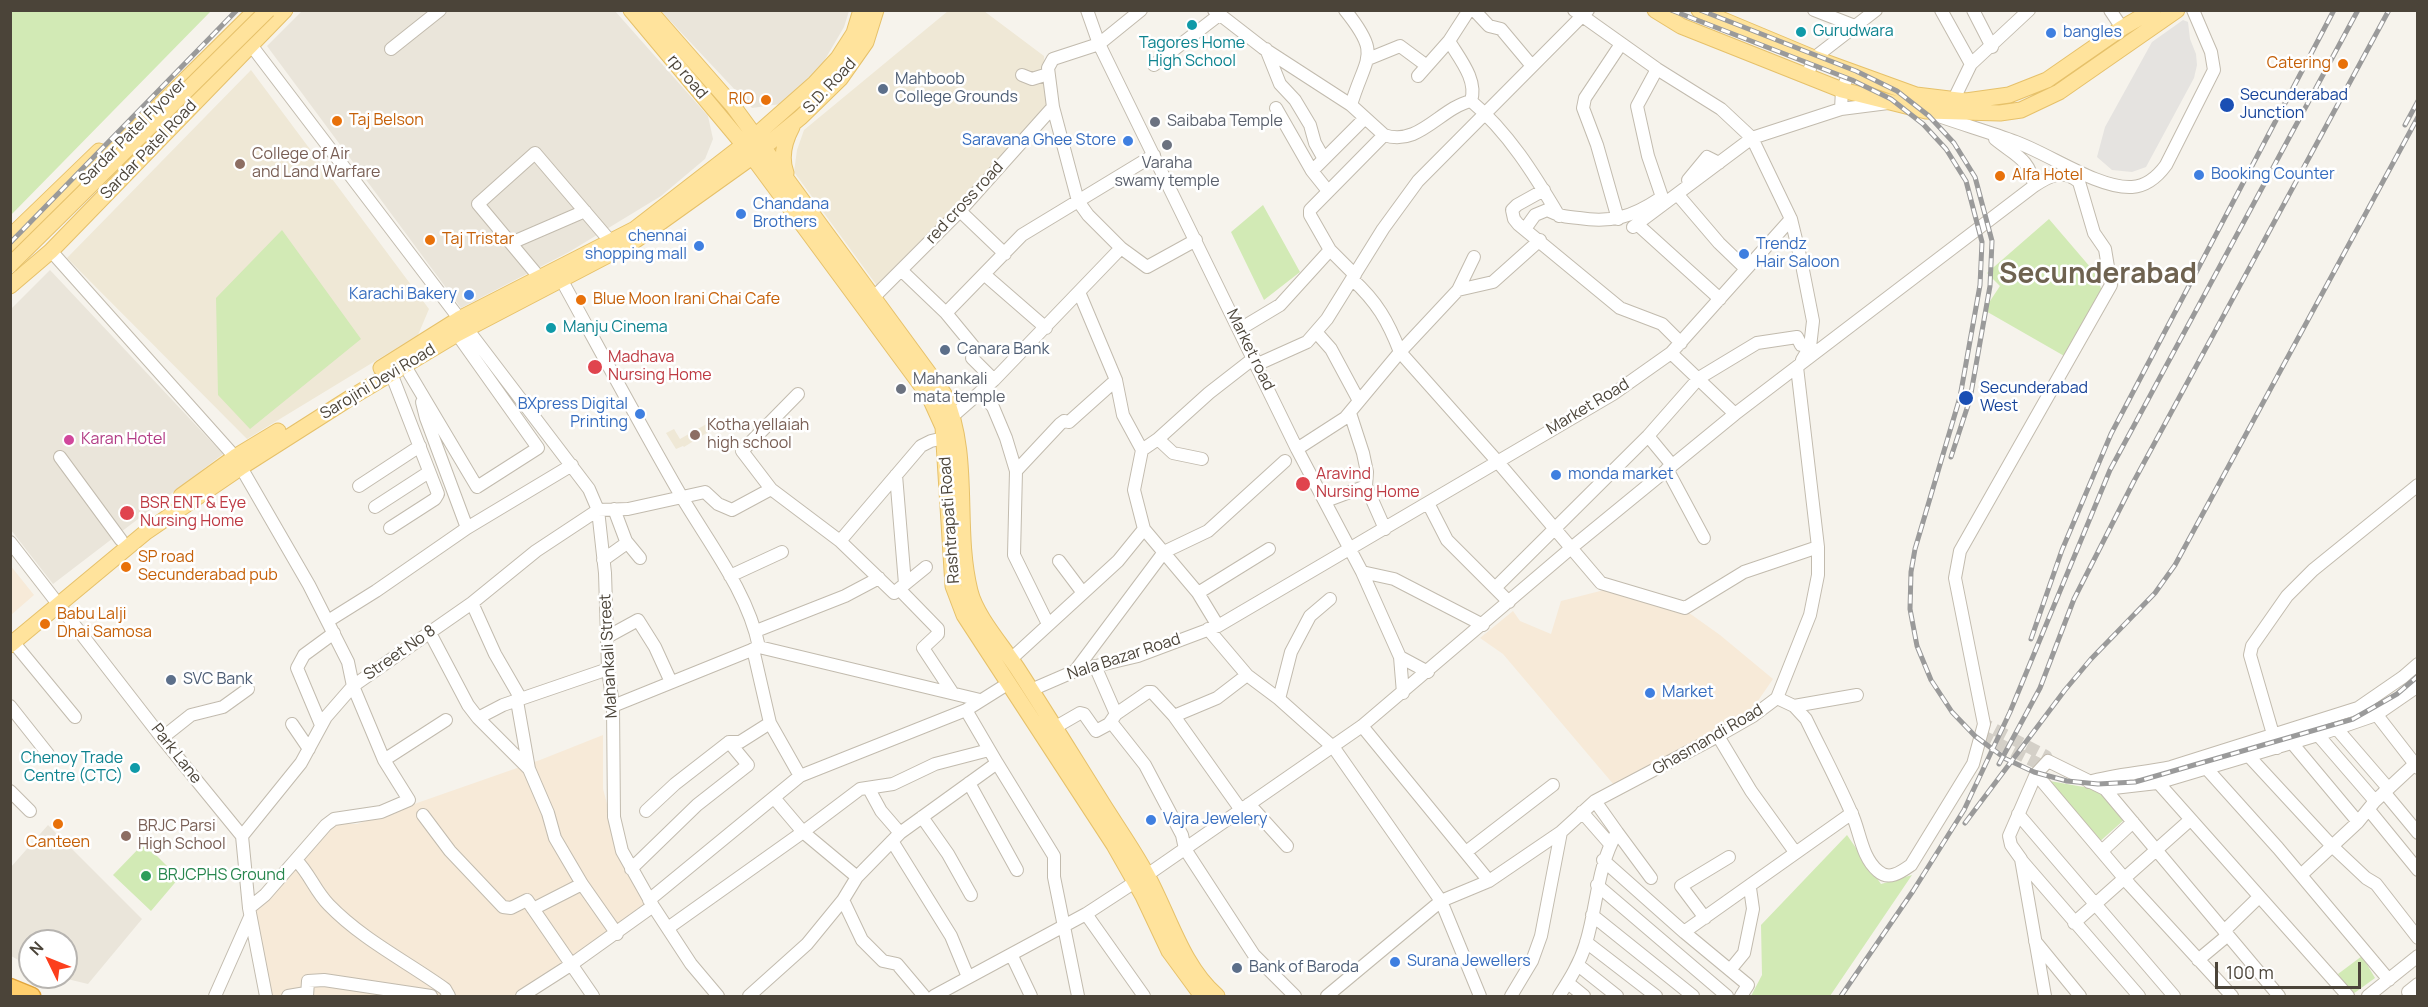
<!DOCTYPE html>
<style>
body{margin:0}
#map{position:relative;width:2428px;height:1007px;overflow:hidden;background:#f6f3ec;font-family:Manrope,sans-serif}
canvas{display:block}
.frame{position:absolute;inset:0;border:12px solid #4b4439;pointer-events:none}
.north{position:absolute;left:18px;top:929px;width:60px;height:60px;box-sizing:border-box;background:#fff;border:2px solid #b7b4b0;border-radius:50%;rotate:313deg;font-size:16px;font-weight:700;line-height:24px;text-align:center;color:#4b4439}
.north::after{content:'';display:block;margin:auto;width:21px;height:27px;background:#fc3f1d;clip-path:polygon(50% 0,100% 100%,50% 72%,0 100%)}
.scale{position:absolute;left:2215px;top:962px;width:146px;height:27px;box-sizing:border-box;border:3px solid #4b4439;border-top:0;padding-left:8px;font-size:18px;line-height:21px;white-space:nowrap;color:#4b4439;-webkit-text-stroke:4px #fff;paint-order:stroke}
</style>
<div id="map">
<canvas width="2428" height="1007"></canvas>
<div class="frame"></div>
<div class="north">N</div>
<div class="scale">100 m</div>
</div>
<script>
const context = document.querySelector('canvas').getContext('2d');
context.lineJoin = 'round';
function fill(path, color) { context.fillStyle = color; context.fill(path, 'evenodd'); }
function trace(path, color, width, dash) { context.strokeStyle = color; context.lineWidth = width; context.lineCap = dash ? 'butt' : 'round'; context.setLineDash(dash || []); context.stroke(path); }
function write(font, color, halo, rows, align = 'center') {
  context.font = font + ' Manrope,sans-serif'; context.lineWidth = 5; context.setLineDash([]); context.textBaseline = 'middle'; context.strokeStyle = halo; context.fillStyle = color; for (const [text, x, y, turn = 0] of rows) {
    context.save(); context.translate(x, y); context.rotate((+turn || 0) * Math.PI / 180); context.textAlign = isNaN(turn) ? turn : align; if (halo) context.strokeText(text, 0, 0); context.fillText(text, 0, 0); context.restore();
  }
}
fill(new Path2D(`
 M302,11H615L708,116L713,139L705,159L661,196L569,252L461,308L267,46Z
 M661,11H849L844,27L820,68L781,104L752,108Z
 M50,270L223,454L53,584L11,530V309Z
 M48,825L142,919L88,984L59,977H66V941H30V966L11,956V867Z`), '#eae5da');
fill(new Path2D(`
 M10,565L34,595L11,615H10Z
 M1608,589L1685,610L1720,635L1773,679L1753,708L1736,723L1614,785L1503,654L1480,638L1513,611L1520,621L1551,634L1561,601Z
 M603,735V789L619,847L647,906L519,996H269L250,907L330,824H357L540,760Z`), '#f7ead8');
fill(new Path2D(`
 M948,11H984L1044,56L1047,116L878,287L794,172L797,150L804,130Z
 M251,70L429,309L418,335L247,439L67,258Z
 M710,422L713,429L684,447L683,446L676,449L666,433L674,429L680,439Z`), '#efe8d6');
fill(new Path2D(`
 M11,10L211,11L11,215L10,11Z
 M1263,205L1300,272L1264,300L1231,232Z
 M2049,219L2097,275L2102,292L2066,357L1984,310L2000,286L1987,273Z
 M282,230L361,339L250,429L218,395L216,298Z
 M2044,780L2101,790L2125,819L2097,844Z
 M1847,835L1881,884L1912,875L1830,996H1751L1762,975L1761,925Z
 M144,843L179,878L151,911L113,875Z
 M2362,956L2375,978L2353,994L2338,974Z`), '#d2eab5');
fill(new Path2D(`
 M2183,20L2188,22L2190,39L2196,54L2197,65L2194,78L2146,167L2132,172L2112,170L2097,157L2105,127L2152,42Z`), '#e5e3e0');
trace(new Path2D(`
 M1981,735L2041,765L2048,761L2046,756L1984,724`), '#d4d0c8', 12, [12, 6]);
const minor = new Path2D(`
 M1087,10L1099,44L1297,449L1362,572L1400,657L1403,693
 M1214,10L1263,48L1351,105L1384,135L1310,210V215L1330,250L1280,305L1240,329
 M1345,10C1382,56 1366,55 1351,105
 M1469,10L1449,41C1459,58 1478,80 1471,101
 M1474,10L1489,26L1501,29L1532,66
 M1574,10L1657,69L1721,109L1752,138L1791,219L1801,260L1813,321L1810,347L1802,360
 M1814,10L1855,26
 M1941,10L1971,64
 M1973,10L1992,47
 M2110,10L2122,28
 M251,45L589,489L598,510L605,573L608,669L613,706L614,817L622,851L653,906L691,964L718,996
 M391,49L440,10
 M1266,49L1280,84L1295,100L1310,125L1315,143L1324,159
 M1368,59L1400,46L1427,66
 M1154,65L1219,15
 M1657,69L1637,106L1648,156L1662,197
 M1022,75L1032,79L1048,74
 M1418,76L1449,41
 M1807,76L1814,58L1876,10
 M1471,101C1508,132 1534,174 1559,216
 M1953,101L1971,64L2029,10
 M1276,108L1312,171
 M1841,109L1842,90L1850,71
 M1933,114C1961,124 1989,132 2016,142C2049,154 2099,189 2132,187C2147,186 2158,176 2166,165L2214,70L2211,52L2193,10
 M1384,135C1419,147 1440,108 1471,101
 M1995,139C2014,155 2030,158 2034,186
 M1688,180L1707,157L1719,163
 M1544,190L1517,205L1512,210L1514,219L1518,224L1620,308L1662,324L1681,343
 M1328,191L1312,171L1365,118
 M1678,195L1719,243L1746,269
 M960,211L1005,254
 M1618,219L1597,145L1583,108L1585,98L1621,44
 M1637,224L1720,299
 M1633,227L1752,138L1841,109L1888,103
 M1525,229L1535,215L1547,210C1559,216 1566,217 1579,218C1611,223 1632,217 1659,199
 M511,243L585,211
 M1121,248L1088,215L1078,201L1053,107L1048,68L1053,59L1099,44L1141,10
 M1330,250L1355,275
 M51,251L235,457L309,585L348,662L353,686L384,760L409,800L381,812L334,819L326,825L265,895L249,908
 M901,270L946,313L974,347L972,358L994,380
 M985,275L1046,328
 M539,277L478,204L535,153L611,242
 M561,279C600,350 639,423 680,494C708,542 748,592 759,647L980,700
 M1352,279C1377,302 1388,321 1400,352L1497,461L1601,583L1685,608L1744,572L1818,547
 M1458,290L1493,282L1540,240
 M1079,292L1116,380L1123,415L1142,450
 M874,297L960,211L1053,107
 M946,313L1022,235L1154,155
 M1316,332L1331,349L1359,401
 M1671,353L1735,414
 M1258,364L1307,342L1327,319L1383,229L1418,181L1588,10
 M405,366L477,487L538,448L457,334
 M980,392L993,407L1006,438L1016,471L1014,555L1048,624
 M422,402L426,418L467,528
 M1350,413L1363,453L1367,472L1366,486L1385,529
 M954,415L994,380L1121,248L1147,267L1196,240
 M1648,436L1672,465
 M1158,439L1173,453L1202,459
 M1297,449L1345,418L1400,352L1458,290L1474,257
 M60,457L121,540
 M1667,469L1704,538
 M1016,471L1060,424L1064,421L1069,422L1116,380
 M896,475L905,584
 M359,486L420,446
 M771,489L742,451L798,394
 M1326,501L1366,486
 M1428,503L1447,540L1509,602
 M375,507L429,472
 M390,528L435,499L438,494L391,373
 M626,541L640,558
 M840,541L894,593L926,567
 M10,542L162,738L242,836L249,908L266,996
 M603,560L624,545L626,541L614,509
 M1059,561L1083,593
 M1362,572L1394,579L1483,625
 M730,576L782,552
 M1496,587L1648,436L1699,378L1757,343L1797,337L1801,345L1810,347
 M899,589L938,629V634L923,648L952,692
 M1198,593L1144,529L1134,490L1142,450L1158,439L1209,393L1254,358
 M472,603L495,654L521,699
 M328,621L376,591L467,528L572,465
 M1218,626L1198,593L1269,549
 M1208,629L1247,675L1279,699L1334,748L1441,901L1480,996
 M756,631L845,596L879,578
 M430,633L468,705L478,718L503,705L608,669
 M607,637L638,620L655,647L671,682
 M14,643L75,717
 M753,649L770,723L800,776
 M1400,657L1428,672
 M1011,659L1118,561L1144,529
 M1075,671L1164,552L1208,531L1285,461
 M1031,690L1075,671L1138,656L1218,626L1613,394L1671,353L1791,219
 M1279,699L1291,652L1310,616L1330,599
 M517,701L529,769L548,813L555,838L582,884L617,934
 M10,706L48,754
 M613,706L759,647
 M1794,706L1857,695
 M2373,710L2418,768
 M1116,714L1148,692H1152L1174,716
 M478,718L529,769
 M1111,722L1145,765L1182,835L1185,849L1254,955L1295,996
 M292,724L309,749
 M321,725L297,668L304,655L334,633
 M1362,726L1489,881
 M1054,728L1080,713L1084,714L1096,731L1109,724L1116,714L1095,666
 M2337,729L2388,788
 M2318,735L2375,801
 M1718,736L1751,791L1795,852
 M162,738L191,715L223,707L248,689
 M2292,743L2358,822
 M2277,748L2250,655L2252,646L2287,596L2313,570L2418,485
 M2245,752L2332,846L2366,878L2376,884L2418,938
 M384,760L446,720
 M997,763L1054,856V877L1078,996
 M2207,769L2278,848L2389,980
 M2036,774L2130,885L2232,996
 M2154,778L2348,996
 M2089,782C2116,774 2143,773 2171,767L2358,708L2403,677L2418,664
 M969,783L1017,870
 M869,789L881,811L900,833
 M2105,789L2157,783L2318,735L2376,715L2418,686
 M10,791L30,811
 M2384,792L2418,833
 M775,799L803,832L857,877
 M1249,804L1287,846
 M1241,810L1174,716L1217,698L1247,675
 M2369,810L2418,870
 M646,811L675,784L729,742H740L770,723
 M1582,812L1610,844
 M2018,814L2174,996
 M423,815L450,851L503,907L511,908L527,900L593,996
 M922,817L948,854L971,895
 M1617,832L1651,878
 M242,836L301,763L326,717L353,686L472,603L536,551L598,510L628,509L705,492L718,504L732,510L771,489L840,541L921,446L931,441L944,438
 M892,841L951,936L968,977
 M2102,851L2133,822
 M1466,852L1553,785
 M296,860C310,874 315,891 329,905C363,940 406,961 445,989L449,996
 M1603,860L1684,932L1748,985L1741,996
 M2022,861L2139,996
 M631,869L697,805L748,765L729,742
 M1147,875L1362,726L1570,549L1735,414L2034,186C2049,176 2063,168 2079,182L2094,233L2105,249L2111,285L1960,551L1955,578L1984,724L1973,764L1911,865C1901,872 1889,881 1878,871C1861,857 1860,830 1851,812C1837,780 1821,750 1806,719L1794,706L1777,698
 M2301,875L2358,822L2375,801L2418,761
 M1597,885L1727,996
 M649,900L800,776L966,710L1009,683
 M843,900L862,940L883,961L897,964L924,996
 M533,909L582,884
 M1086,914L1144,996
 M1592,915L1693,996
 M1705,918L1681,886L1729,857
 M2074,923L2190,820
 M668,928L803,832L860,789L893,784L935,764L989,750
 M2224,931L2259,897
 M1684,932L1852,813
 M2035,941L2080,996
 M1586,942L1656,996
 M1012,956L1031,996
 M2198,960L2228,935
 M1578,965L1617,996
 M1730,970L1744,953L1753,909L1750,888
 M1568,983L1584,996
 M215,996L250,917
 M288,996L306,993
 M307,996L308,981L324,980L431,996
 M522,996L572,964L653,906
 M749,996L807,944L843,900L857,877L900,833L997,763L966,710
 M934,996L1086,914L1135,882
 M1327,996L1441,901L1489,881L1561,832
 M1511,996L1532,961L1541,936L1561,832L1595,801L1718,736L1753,716L1777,698L1810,615L1818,575V547L1797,367
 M1559,996C1570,979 1580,963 1586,943C1598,903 1596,870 1617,832L1595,801
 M2045,996L2021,859L2011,845L2009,836L2036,774L2048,761L2105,789L2279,996
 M2368,996L2418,956
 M2412,996L2408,992L2418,984`);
const major = new Path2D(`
 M631,10L743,144L929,396L943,427L953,586L964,615L1114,845L1143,896L1169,951L1202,996
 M649,10L733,106L944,394C972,457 954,526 970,591C976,616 1002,645 1017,668C1045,711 1072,755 1099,798C1115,824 1133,849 1147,875C1169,915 1182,966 1217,996
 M1655,10L1681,26L1842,90L1926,111L2000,113L2021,110L2059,92L2177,10
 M1699,10L1814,58L1916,95L1966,101L2009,95L2047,80L2122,28L2153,10
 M786,173C780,157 784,142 792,127
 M10,237L99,151
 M10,253L256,10
 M10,286L51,251L285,10
 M381,368L459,319L635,229L755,136L815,83L838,58L854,33L861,10
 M181,496L235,457L278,431
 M10,645L146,532L240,468L350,398L457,334L633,242L752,157L801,117L840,79L866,42L876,10`);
const highway = new Path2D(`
 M10,987L32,996`);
trace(minor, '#c2bbae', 14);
trace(major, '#e6c16a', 17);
trace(highway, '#e0a43c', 19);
trace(minor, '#fff', 12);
trace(major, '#ffe39c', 15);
trace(highway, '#ffcf6e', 16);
const rail = new Path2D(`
 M1671,10L1852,80L1891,99L1923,124L1946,149L1966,181L1982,242L1980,285L1960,397L1915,549L1911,572L1910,609L1917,646L1931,680L1952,712L1975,736L2006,759L2034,772L2067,781L2098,784L2135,782L2353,719L2397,694L2418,676
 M1700,10L1856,71L1897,91L1929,116L1954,143L1975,177L1992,241L1990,286L1970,399L1951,457
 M2405,125L2418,101
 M10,243L237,10
 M2031,639L2062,550L2111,434L2334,10
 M1999,764L2040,688L2074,599L2134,481L2389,10
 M1965,823L2065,690L2091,659L2155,593L2175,565L2418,117
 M1841,996L1913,891L1964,810L2010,712L2110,470L2358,10`);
trace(rail, '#9a9a9a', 5);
trace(rail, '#fff', 3, [9]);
const majorBridge = new Path2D(`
 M10,265L268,10`);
trace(majorBridge, '#e6c16a', 17, []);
trace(majorBridge, '#ffe39c', 15);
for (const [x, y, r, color] of [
 [1192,25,6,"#0f9aa8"],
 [1801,32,6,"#0f9aa8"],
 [2051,33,6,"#3f7fe0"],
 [2343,64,6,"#e8710a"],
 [883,89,6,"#5c6f8a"],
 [766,100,6,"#e8710a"],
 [2227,105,8,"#1a4fb4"],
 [337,121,6,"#e8710a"],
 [1155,122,6,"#6b7280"],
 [1128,141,6,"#3f7fe0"],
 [1167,145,6,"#6b7280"],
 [240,164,6,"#8d6e63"],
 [2199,175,6,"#3f7fe0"],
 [2000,176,6,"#e8710a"],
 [741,214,6,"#3f7fe0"],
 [430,240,6,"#e8710a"],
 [699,246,6,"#3f7fe0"],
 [1744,254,6,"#3f7fe0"],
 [469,295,6,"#3f7fe0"],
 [581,300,6,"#e8710a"],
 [551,328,6,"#0f9aa8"],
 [945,350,6,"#5c6f8a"],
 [595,367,8,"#e0444e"],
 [901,389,6,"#6b7280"],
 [1966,398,8,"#1a4fb4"],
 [640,414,6,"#3f7fe0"],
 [695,435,6,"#8d6e63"],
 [69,440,6,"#d1479c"],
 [1556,475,6,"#3f7fe0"],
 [1303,484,8,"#e0444e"],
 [127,513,8,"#e0444e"],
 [126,567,6,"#e8710a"],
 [45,624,6,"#e8710a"],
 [171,680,6,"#5c6f8a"],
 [1650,693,6,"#3f7fe0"],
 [135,768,6,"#0f9aa8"],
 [1151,820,6,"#3f7fe0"],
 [58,824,6,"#e8710a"],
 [126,836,6,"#8d6e63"],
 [146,876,6,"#2e9e5b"],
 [1395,962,6,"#3f7fe0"],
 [1237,968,6,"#5c6f8a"]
]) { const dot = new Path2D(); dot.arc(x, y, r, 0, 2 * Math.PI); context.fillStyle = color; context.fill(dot); trace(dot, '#fff', 2); }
write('16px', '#0d838f', '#fff', [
 ["Gurudwara",1813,32],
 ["Tagores Home",1192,44,"center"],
 ["High School",1192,62,"center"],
 ["Manju Cinema",563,328],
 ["Chenoy Trade",123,759,"right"],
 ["Centre (CTC)",123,777,"right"]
], 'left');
write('16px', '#366cbe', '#fff', [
 ["bangles",2063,33],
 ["Saravana Ghee Store",1116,141,"right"],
 ["Booking Counter",2211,175],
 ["Chandana",753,205],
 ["Brothers",753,223],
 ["chennai",687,237,"right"],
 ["shopping mall",687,255,"right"],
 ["Trendz",1756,245],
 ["Hair Saloon",1756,263],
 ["Karachi Bakery",457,295,"right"],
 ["BXpress Digital",628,405,"right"],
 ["Printing",628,423,"right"],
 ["monda market",1568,475],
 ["Market",1662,693],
 ["Vajra Jewelery",1163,820],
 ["Surana Jewellers",1407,962]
], 'left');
write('16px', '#c56008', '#fff', [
 ["Catering",2331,64,"right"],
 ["RIO",754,100,"right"],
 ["Taj Belson",349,121],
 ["Alfa Hotel",2012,176],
 ["Taj Tristar",442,240],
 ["Blue Moon Irani Chai Cafe",593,300],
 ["SP road",138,558],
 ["Secunderabad pub",138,576],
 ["Babu Lalji",57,615],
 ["Dhai Samosa",57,633],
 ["Canteen",58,843,"center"]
], 'left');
write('16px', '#4b4439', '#fff', [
 ["rp road",687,77,50],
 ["S.D. Road",830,86,-47],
 ["Sardar Patel Flyover",133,132,-45],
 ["Sardar Patel Road",149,150,-46],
 ["red cross road",965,203,-47],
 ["Market road",1250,350,64],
 ["Sarojini Devi Road",378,382,-31],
 ["Market Road",1588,407,-31],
 ["Rashtrapati Road",950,520,-94],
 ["Street No 8",400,653,-35],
 ["Mahankali Street",609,656,-93],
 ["Nala Bazar Road",1124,657,-18],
 ["Ghasmandi Road",1708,740,-30],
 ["Park Lane",176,754,52]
]);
write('16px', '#4e5e75', '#fff', [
 ["Mahboob",895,80],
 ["College Grounds",895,98],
 ["Canara Bank",957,350],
 ["SVC Bank",183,680],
 ["Bank of Baroda",1249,968]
], 'left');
write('16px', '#164399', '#fff', [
 ["Secunderabad",2240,96],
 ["Junction",2240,114],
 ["Secunderabad",1980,389],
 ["West",1980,407]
], 'left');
write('16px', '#5b616d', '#fff', [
 ["Saibaba Temple",1167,122],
 ["Varaha",1167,164,"center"],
 ["swamy temple",1167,182,"center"],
 ["Mahankali",913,380],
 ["mata temple",913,398]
], 'left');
write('16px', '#785e54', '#fff', [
 ["College of Air",252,155],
 ["and Land Warfare",252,173],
 ["Kotha yellaiah",707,426],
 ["high school",707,444],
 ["BRJC Parsi",138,827],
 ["High School",138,845]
], 'left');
write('16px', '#be3a42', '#fff', [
 ["Madhava",608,358],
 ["Nursing Home",608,376],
 ["Aravind",1316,475],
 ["Nursing Home",1316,493],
 ["BSR ENT & Eye",140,504],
 ["Nursing Home",140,522]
], 'left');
write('16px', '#b23c85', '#fff', [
 ["Karan Hotel",81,440]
], 'left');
write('16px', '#27864d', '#fff', [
 ["BRJCPHS Ground",158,876]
], 'left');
write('bold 28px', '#6e6250', '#fff', [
 ["Secunderabad",2098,275]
]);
</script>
